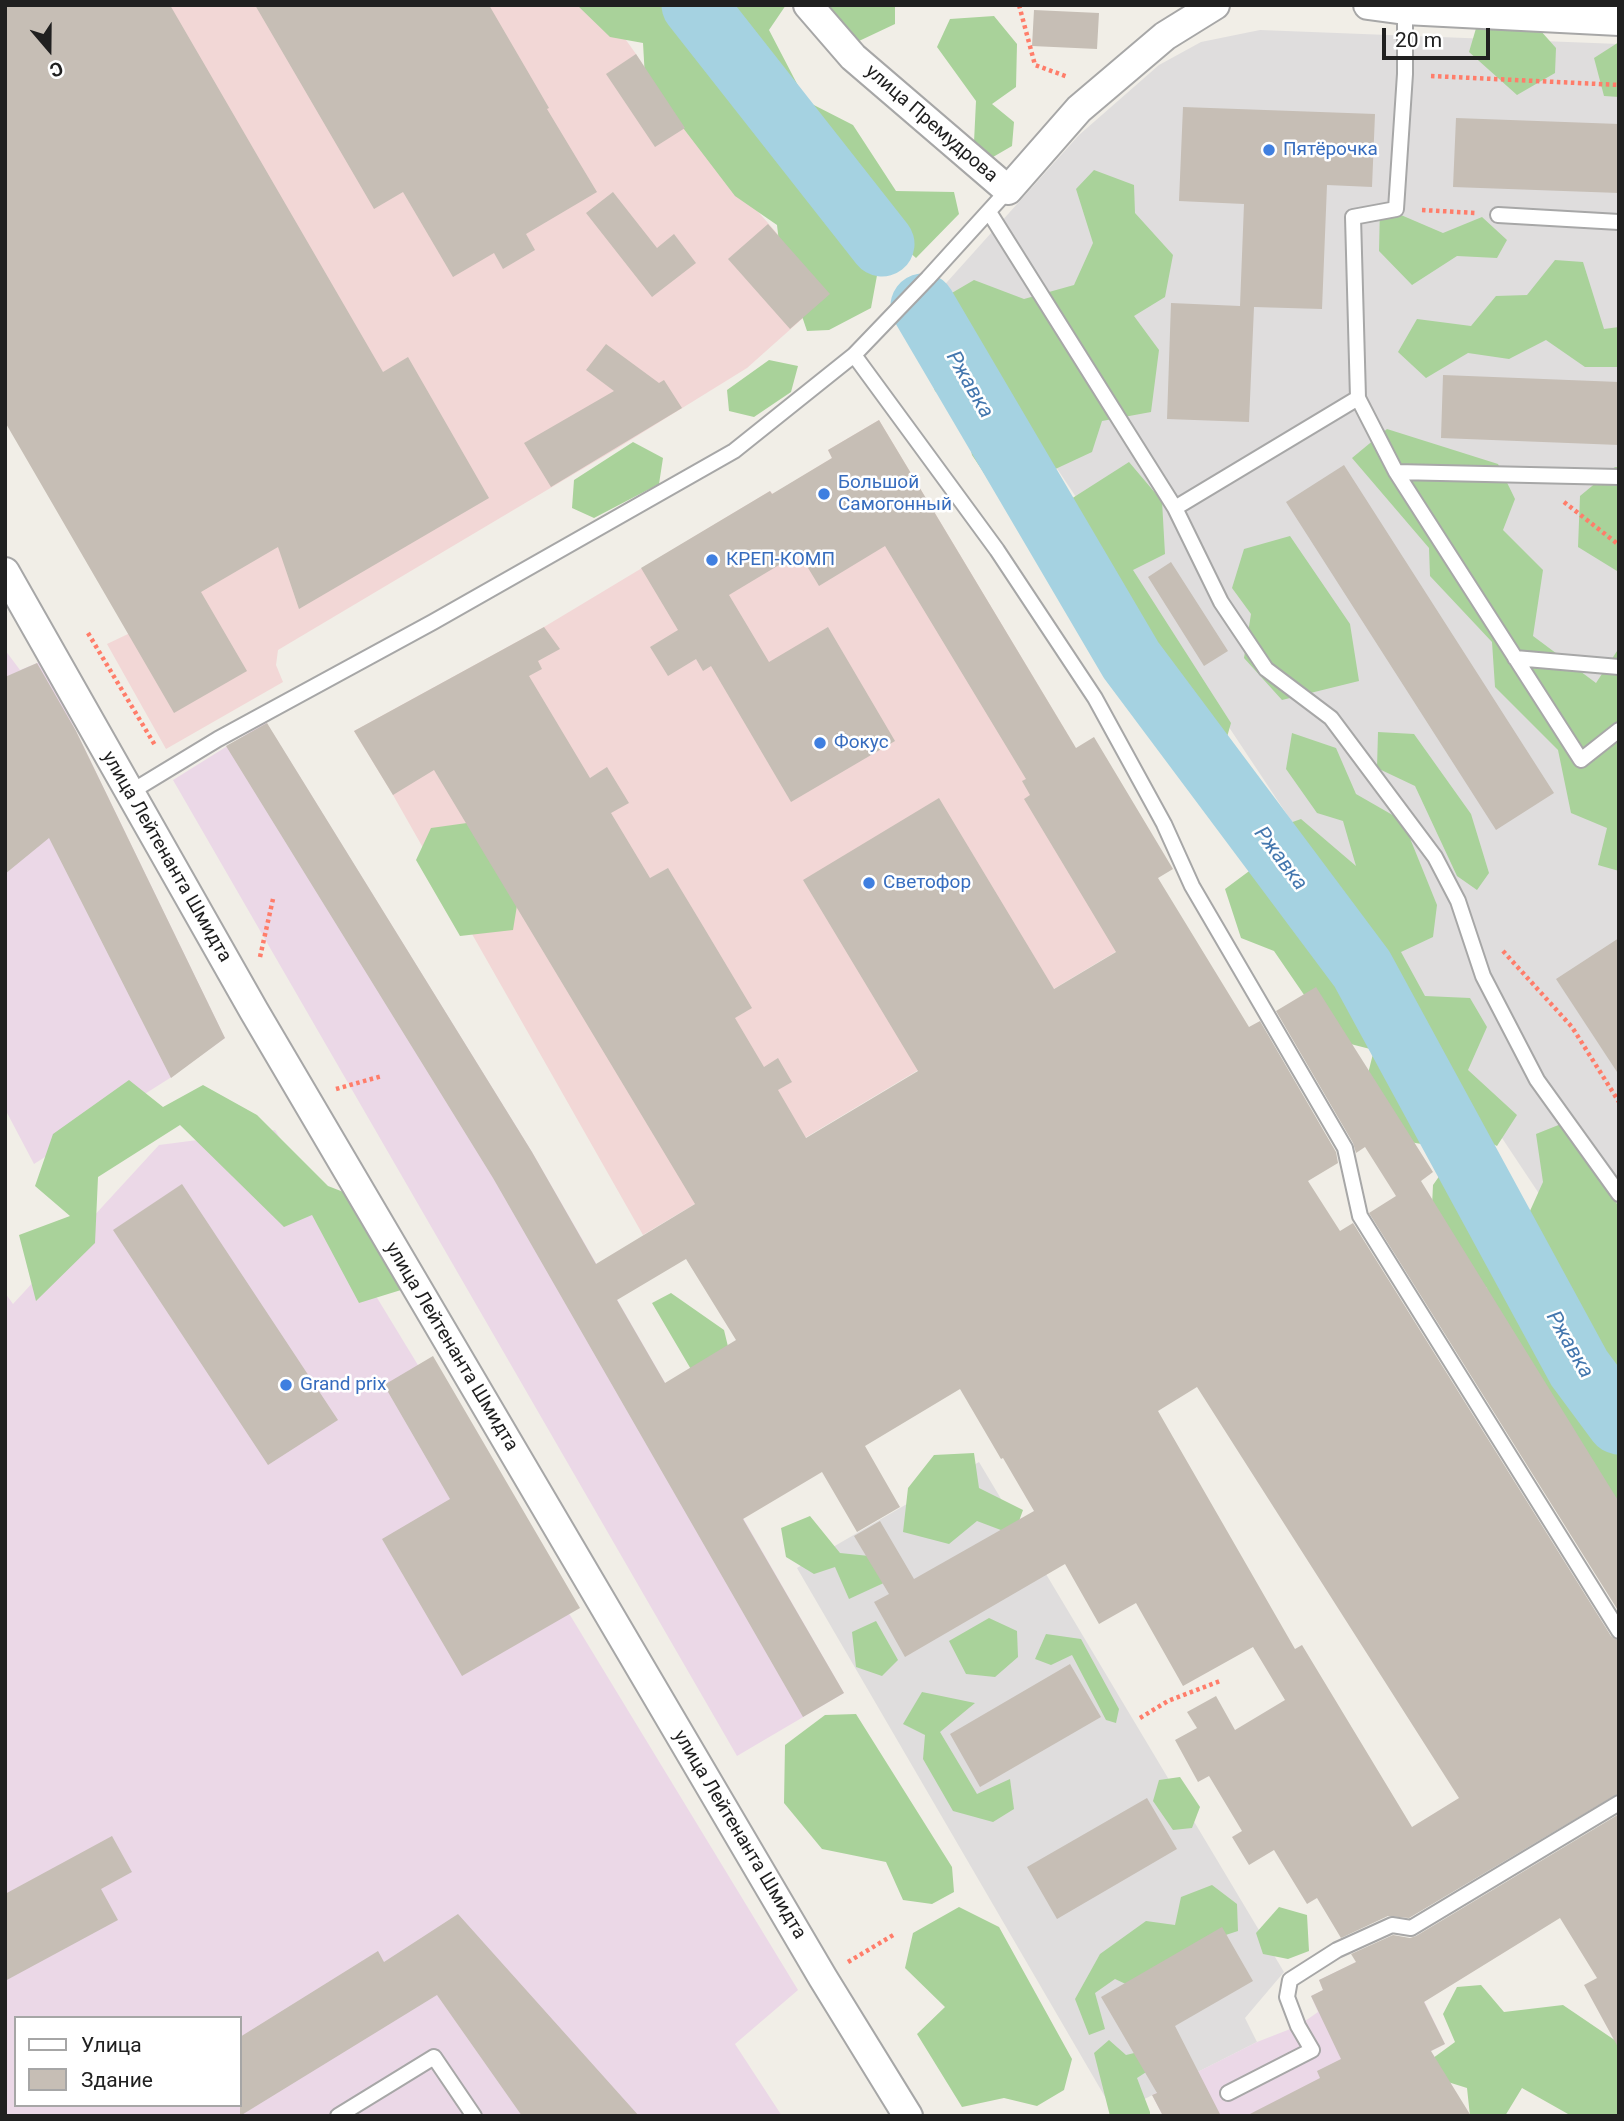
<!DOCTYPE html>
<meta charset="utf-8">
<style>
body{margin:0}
#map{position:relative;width:1624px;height:2121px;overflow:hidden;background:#f1eee7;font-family:Roboto,sans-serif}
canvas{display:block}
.frame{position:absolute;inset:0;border:7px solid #202020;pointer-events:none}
.legend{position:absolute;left:14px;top:2016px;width:228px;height:91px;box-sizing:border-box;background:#fff;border:2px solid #a6a6a6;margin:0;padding:9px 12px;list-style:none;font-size:21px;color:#202020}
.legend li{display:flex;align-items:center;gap:14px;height:35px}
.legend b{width:35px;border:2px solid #a6a6a6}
.north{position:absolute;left:14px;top:14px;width:70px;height:70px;-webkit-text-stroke:5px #fff;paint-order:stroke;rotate:160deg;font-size:19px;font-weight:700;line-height:28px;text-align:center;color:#202020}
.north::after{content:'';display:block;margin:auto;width:24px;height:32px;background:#202020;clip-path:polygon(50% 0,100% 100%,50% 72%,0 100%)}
.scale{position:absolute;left:1382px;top:28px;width:108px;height:32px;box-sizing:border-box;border:4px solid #202020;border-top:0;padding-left:9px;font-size:21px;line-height:24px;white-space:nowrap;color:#202020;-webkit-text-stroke:5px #fff;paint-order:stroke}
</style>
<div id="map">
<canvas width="1624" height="2121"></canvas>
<div class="frame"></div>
<ul class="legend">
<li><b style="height:9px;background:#fff"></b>Улица</li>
<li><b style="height:19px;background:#c6beb5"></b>Здание</li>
</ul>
<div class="north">С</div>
<div class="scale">20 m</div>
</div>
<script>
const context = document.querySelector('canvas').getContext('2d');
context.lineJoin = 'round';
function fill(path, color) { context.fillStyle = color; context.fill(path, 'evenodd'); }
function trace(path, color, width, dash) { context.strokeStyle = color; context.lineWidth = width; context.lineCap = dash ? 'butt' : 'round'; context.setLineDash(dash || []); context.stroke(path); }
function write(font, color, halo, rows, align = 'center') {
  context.font = font + ' Roboto,sans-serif'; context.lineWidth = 5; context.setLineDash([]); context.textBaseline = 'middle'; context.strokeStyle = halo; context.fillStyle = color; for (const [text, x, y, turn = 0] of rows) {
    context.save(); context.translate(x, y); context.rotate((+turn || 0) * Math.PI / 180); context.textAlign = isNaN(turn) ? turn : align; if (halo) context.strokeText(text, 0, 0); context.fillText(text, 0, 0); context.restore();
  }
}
fill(new Path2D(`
 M1260,30L1619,44V1314L939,291L1079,135L1159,65L1201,42Z
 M979,1462L1284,1972L1245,2018L1257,2042L1115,2114L797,1568Z`), '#dfdddd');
fill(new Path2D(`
 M5,5H601L636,54L685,128L830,294L747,368L616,449L278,650L276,665L283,682L166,749L107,644L128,634Z
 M879,420L1074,745L1072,746L1132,942L643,1235L393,795L354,731L544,627L770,491L773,494L832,458L828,450Z`), '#f2d7d6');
fill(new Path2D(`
 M5,650L20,670L42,661L225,1038L170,1078L34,1164L5,1109Z
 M266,722L532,1152L844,1693L737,1756L173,780Z
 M275,1130L798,1990L735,2044L782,2116H5V1293L13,1304L159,1145ZM16,2018H240V2105H16Z
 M1396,1943L1445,2044L1413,2060L1336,2116H1163L1152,2095L1257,2042L1298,2026L1318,2012L1311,1996L1323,1990L1319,1980Z`), '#ebd8e7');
fill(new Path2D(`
 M577,5H786L769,30L806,101L853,125L896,191L954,192L959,214L916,258L871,218L853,231L878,270L871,308L829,330L807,331L780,251L777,225L735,196L645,78L643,43L610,37Z
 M825,5H895V24L859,41L824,12Z
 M1524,12L1556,48L1555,73L1517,95L1469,52L1477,25Z
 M994,16L1017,44L1016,87L992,104L1014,122L1012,146L993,157L974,142L976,101L937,47L950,19Z
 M1619,42V97L1604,96L1594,58Z
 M1094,170L1134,185L1135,213L1173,255L1165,297L1134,316L1159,350L1151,412L1102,421L1092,452L1049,472L1071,499L1129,462L1162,501L1165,554L1133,570L1231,723L1223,751L1122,629L1124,602L1101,590L1057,514L1010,512L972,455L962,408L935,391L916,333L933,304L974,280L1024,299L1074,285L1093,243L1076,189Z
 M1380,206L1443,233L1482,217L1507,240L1497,258L1457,256L1412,285L1379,251Z
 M1555,260L1583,262L1604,329L1619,327V367H1585L1546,340L1509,359L1468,353L1426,378L1398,352L1417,319L1471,326L1496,296L1527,295Z
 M769,360L798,366L791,392L754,417L729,411L727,390Z
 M1387,429L1498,464L1515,499L1503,530L1543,570L1533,636L1596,683L1619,648V871L1598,865L1607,828L1571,813L1558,750L1495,687L1492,642L1430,576L1429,548L1352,458Z
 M633,442L663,458L659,484L594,518L572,508L574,480Z
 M1615,467H1619V571H1617L1578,547L1580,496Z
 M1290,536L1350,624L1359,681L1282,700L1244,658L1251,614L1232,588L1244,549Z
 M1378,732L1414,734L1471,814L1489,873L1477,890L1457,876L1415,786L1377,768Z
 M1292,733L1336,748L1356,794L1403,821L1437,905L1433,937L1401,952L1425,996L1470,998L1487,1027L1468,1070L1517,1115L1497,1146L1459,1128L1428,1145L1384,1138L1362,1097L1374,1050L1335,1040L1274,951L1241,938L1225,889L1256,866L1273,829L1301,819L1356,866L1343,821L1317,813L1286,769Z
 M474,822L519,893L513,930L460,936L416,860L431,828Z
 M129,1080L163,1107L203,1085L257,1115L328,1186L382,1207L401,1290L359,1303L312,1215L284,1227L180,1125L98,1177L95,1243L36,1301L19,1235L70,1216L35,1186L53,1134Z
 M1561,1124L1617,1204L1619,1216V1383L1610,1382L1599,1339L1572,1316L1525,1222L1543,1182L1536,1134Z
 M1452,1158L1496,1192L1558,1351L1616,1427L1619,1434V1517L1489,1329L1487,1288L1430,1248L1433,1185Z
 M671,1293L724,1330L731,1359L692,1371L652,1303Z
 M974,1453L979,1488L1023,1510L1014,1535L977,1521L949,1544L903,1532L908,1488L934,1455Z
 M810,1516L840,1553L879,1557L888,1581L849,1599L835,1567L814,1574L786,1557L781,1528Z
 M989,1618L1017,1631L1018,1657L995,1677L966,1674L949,1641Z
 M876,1621L898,1660L882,1676L856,1667L852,1632Z
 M1046,1634L1081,1639L1119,1709L1116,1723L1106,1720L1072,1655L1051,1665L1035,1659Z
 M922,1692L975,1703L940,1732L977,1794L1010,1779L1014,1809L993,1822L953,1811L923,1759L925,1735L903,1724Z
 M856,1714L952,1867L954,1892L932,1904L903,1900L886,1862L822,1849L784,1803L785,1745L825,1715Z
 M1180,1777L1200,1807L1192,1828L1173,1830L1153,1801L1159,1780Z
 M1212,1885L1237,1904L1238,1931L1198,1944L1164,2002L1115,1979L1095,1993L1105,2029L1089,2035L1075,1999L1100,1954L1146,1921L1175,1925L1181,1897Z
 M959,1907L999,1927L1072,2059L1064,2090L1037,2106L1004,2098L962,2107L917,2034L945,2007L905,1968L913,1933Z
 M1279,1907L1307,1915L1309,1951L1288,1959L1263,1954L1256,1933Z
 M1481,1985L1504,2012L1563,2005L1619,2043V2116H1568V2114L1522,2088L1505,2116H1470L1467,2088L1432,2077L1429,2061L1455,2042L1443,2014L1457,1987Z
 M1109,2040L1126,2055L1155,2048L1157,2065L1137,2078L1150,2112V2116H1110L1094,2053Z`), '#a9d29a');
trace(new Path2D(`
 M694,5L882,244
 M923,306L1131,660L1362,969L1579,1368L1619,1422`), '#a5d2e1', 65);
fill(new Path2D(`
 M5,5H170L383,372L408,357L489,498L299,609L278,547L201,592L247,671L174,713L5,422Z
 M255,5H489L549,108L547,109L597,192L526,234L535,250L503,269L494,253L453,277L403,192L374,209Z
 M1034,10L1099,13L1097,49L1032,46Z
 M636,54L685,128L655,147L606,74Z
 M1183,107L1375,114L1372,187L1327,185L1322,309L1254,307L1249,422L1167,419L1171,303L1240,306L1244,204L1179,201Z
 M1456,118L1619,124V193L1453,187Z
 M613,192L657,248L674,234L696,263L652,297L586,213Z
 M768,224L830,294L790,329L728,259Z
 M606,344L659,383L664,380L682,408L551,487L524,443L614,391L586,370Z
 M1443,375L1619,382V445L1441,438Z
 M879,420L1076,748L1094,737L1173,869L1158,878L1249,1027L1260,1021L1336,1152L1338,1163L1308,1181L1340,1231L1353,1223L1611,1636L1619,1641V1793L1409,1918L1388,1916L1341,1938L1317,1898L1307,1904L1274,1850L1249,1865L1232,1837L1242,1831L1209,1776L1198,1782L1175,1740L1197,1728L1187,1712L1216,1696L1235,1730L1285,1700L1253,1647L1183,1686L1136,1603L1099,1624L1065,1564L905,1657L874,1602L889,1594L854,1536L880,1521L914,1579L1034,1511L1003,1458L1001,1459L960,1389L865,1446L900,1507L857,1532L822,1472L743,1519L844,1693L803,1717L493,1178L226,746L267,723L532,1152L596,1264L695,1204L434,770L393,795L354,731L544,627L560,649L538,661L542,669L529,676L590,778L607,767L629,803L611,813L650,878L668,868L703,926L752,1008L735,1018L764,1067L778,1058L792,1082L778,1090L806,1138L918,1071L803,880L939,798L1054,989L1116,952L1024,799L1030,795L1022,781L1026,779L885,546L819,586L799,553L729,595L769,662L828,627L895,741L791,802L711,666L703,671L696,659L668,676L650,647L678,630L641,568L770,491L772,494L832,458L828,450ZM686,1259L736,1340L665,1383L617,1300ZM1197,1387L1459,1798L1412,1827L1302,1645L1295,1649L1158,1411Z
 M1344,465L1554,793L1496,830L1286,502Z
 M1171,562L1228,651L1204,666L1148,577Z
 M37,663L76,731L225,1038L171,1078L49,838L5,874V677Z
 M1619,938V1075L1556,979Z
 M1316,987L1433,1172L1421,1181L1619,1502V1612L1369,1213L1396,1196L1365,1147L1356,1153L1353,1143L1276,1011Z
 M182,1184L338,1420L268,1465L113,1230Z
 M433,1356L580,1608L462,1676L382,1539L450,1499L384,1385Z
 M1070,1664L1101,1717L980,1787L950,1734Z
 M1147,1798L1177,1849L1057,1919L1027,1867Z
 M1619,1814V2049L1584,1985L1597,1978L1560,1918L1424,2002L1445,2044L1431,2051L1471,2116H1246L1320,2078L1317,2071L1341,2059L1311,1996L1323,1990L1319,1980L1356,1962L1351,1954L1393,1935L1410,1938L1416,1936Z
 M112,1836L132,1872L101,1889L118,1920L5,1981V1894Z
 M458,1914L639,2116H522L437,1995L240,2116V2037L378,1951L384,1962Z
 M1222,1927L1253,1981L1175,2026L1221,2116H1163L1152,2095L1157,2093L1101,1997Z`), '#c6beb5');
const service = new Path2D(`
 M1405,10V74L1396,209L1353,217L1358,398L1396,472L1581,760L1619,730
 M989,212L1175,508L1221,602L1266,669L1331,718L1435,857L1458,901L1483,976L1537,1080L1619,1194
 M1498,215L1619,222
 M854,355L997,550L1095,698L1164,824L1192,886L1345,1148L1360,1216L1619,1631
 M1396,472L1619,477
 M1175,508L1358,398
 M1515,658L1619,667
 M129,793L218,739L433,622L734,451L854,355L928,278L1008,190
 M1228,2093L1312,2050L1298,2026L1287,1997L1290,1980L1337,1950L1392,1925L1411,1928L1619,1803
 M338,2116L434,2057L474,2116`);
const minor = new Path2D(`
 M808,5L853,57L1008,190L1079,109L1165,36L1215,5
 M1368,5L1405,10L1619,21
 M5,572L254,1011L823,1978L908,2116`);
trace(service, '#a7a7a7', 18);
trace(minor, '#a7a7a7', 32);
trace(new Path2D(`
 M1019,5L1035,65L1068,77
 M1431,76L1619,85
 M1422,210L1476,213
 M1564,502L1619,545
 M88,633L156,747
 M1503,951L1572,1027L1619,1102
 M260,957L273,899
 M336,1089L382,1076
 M1140,1718L1168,1701L1220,1681
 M848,1962L895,1934`), '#ff7d6a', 4.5, [3.5, 3.5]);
trace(service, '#fff', 14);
trace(minor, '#fff', 28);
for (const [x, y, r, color] of [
 [1269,150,7,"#3f7fe0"],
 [824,494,7,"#3f7fe0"],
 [712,560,7,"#3f7fe0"],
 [820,743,7,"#3f7fe0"],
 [869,883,7,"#3f7fe0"],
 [286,1385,7,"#3f7fe0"]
]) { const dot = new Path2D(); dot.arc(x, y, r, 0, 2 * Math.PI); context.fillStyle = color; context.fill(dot); trace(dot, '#fff', 2.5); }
write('19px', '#202020', '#fff', [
 ["улица Премудрова",931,124,41],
 ["улица Лейтенанта Шмидта",166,857,60],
 ["улица Лейтенанта Шмидта",451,1347,59],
 ["улица Лейтенанта Шмидта",739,1835,59]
]);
write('19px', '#366cbe', '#fff', [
 ["Пятёрочка",1283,150],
 ["Большой",838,483],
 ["Самогонный",838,505],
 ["КРЕП-КОМП",726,560],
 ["Фокус",834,743],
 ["Светофор",883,883],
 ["Grand prix",300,1385]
], 'left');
write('italic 21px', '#4477ae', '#fff', [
 ["Ржавка",969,385,60],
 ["Ржавка",1280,859,53],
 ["Ржавка",1569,1345,60]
]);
</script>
